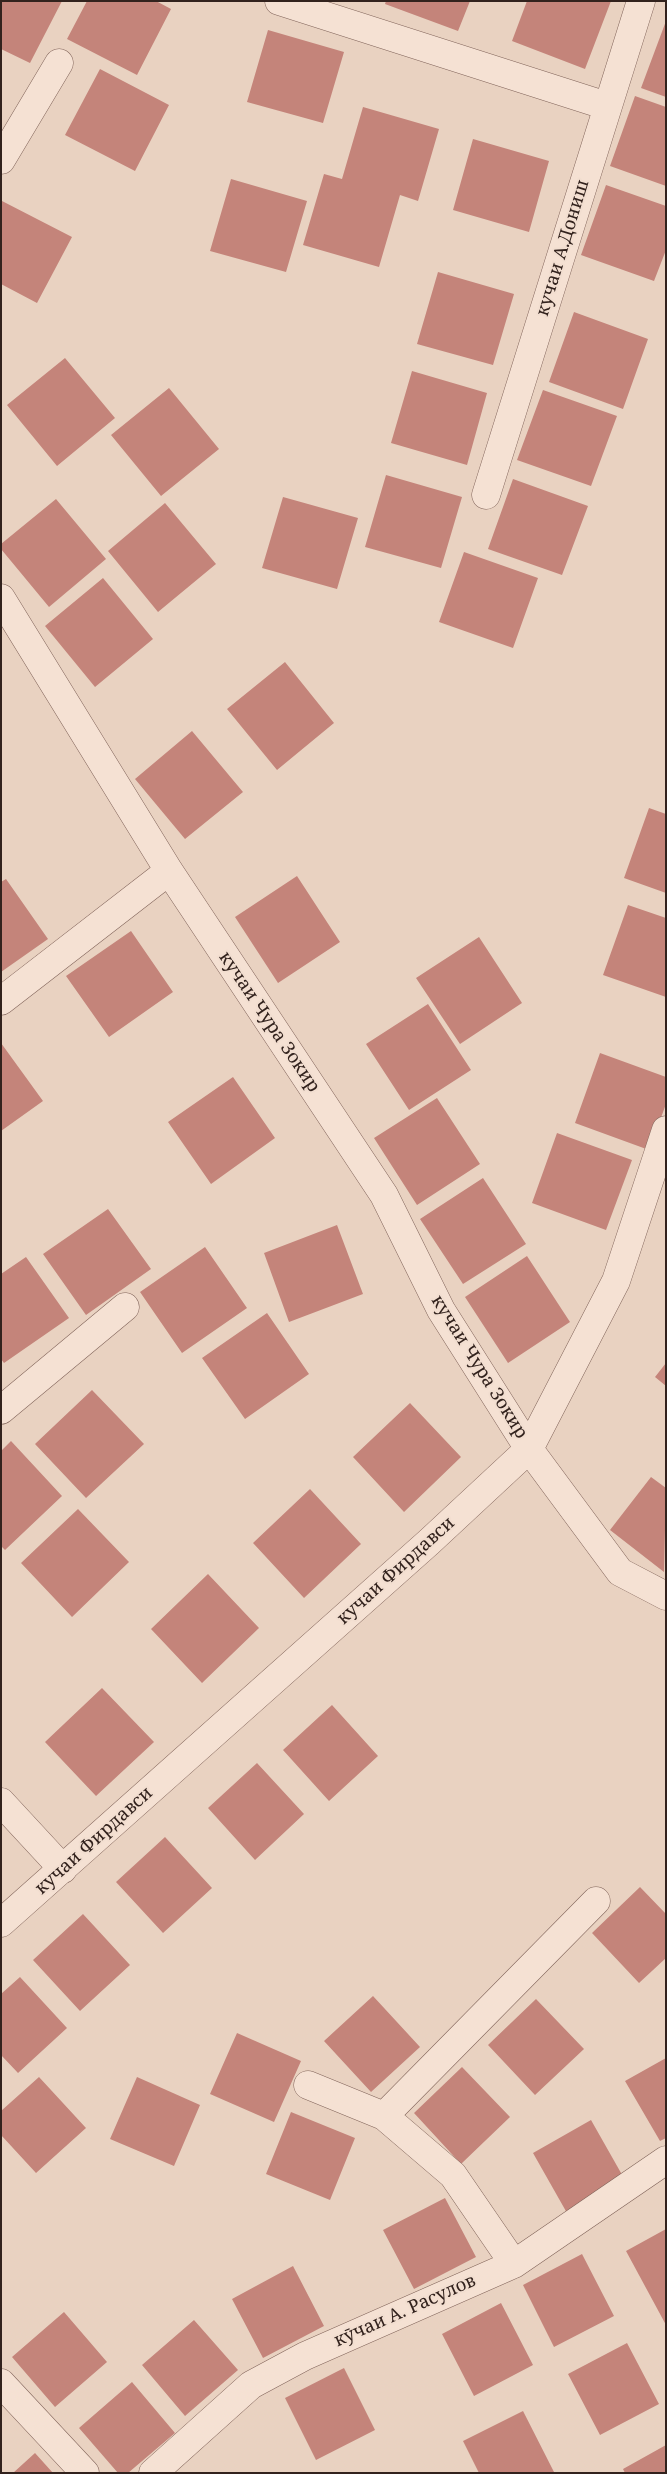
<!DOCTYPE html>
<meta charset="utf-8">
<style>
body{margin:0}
#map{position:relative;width:667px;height:2474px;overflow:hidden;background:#e9d2c1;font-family:"Noto Serif",serif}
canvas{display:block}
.frame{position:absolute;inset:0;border:2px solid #32221d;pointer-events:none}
</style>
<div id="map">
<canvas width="667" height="2474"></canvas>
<div class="frame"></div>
</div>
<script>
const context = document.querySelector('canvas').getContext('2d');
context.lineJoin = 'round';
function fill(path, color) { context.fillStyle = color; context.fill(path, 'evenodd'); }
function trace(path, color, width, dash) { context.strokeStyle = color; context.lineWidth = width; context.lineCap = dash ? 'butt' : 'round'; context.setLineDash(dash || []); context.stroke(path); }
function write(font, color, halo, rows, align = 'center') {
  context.font = font + ' "Noto Serif",serif'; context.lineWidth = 4; context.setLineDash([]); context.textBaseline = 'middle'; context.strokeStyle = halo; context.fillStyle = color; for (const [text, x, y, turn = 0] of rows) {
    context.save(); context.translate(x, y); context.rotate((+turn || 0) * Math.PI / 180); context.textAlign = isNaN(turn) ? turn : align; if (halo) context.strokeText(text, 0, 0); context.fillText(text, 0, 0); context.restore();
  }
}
fill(new Path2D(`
 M1,1H62L30,63L1,49Z
 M87,1H156L171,9L137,75L67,39Z
 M386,1H470L458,31L385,4Z
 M527,1H611L585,69L512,41Z
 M666,21V97L641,88Z
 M268,30L344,52L323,123L247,102Z
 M100,69L169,105L135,171L65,135Z
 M635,96L666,107V186L610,166Z
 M363,107L439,129L418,201L400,195L379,267L303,245L324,174L342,179Z
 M473,139L549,161L529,232L453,210Z
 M231,179L307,201L286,272L210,251Z
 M606,185L666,206V250L654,281L581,255Z
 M2,201L72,237L37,303L1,284Z
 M438,272L514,294L493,365L417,344Z
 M574,312L648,339L623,409L549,382Z
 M65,358L115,418L57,466L7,405Z
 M412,371L487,393L467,465L391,443Z
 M169,388L219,449L161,496L111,435Z
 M543,390L617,416L591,486L517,460Z
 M386,475L462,497L441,568L365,547Z
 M513,479L588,506L562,575L488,549Z
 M283,497L358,518L337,589L262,568Z
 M56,499L106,559L49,607L1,549V544Z
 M165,503L216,564L158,612L108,551Z
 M464,552L538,578L513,648L439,622Z
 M103,578L153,639L95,687L45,626Z
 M285,662L334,723L277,770L227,709Z
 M192,731L243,792L185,839L135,779Z
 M649,808L666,814V893L624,878Z
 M297,876L340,942L278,983L235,917Z
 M6,879L48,939L1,972V882Z
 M628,905L666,918V997L603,975Z
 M131,931L173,992L109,1037L66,976Z
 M479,937L522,1003L460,1044L416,978Z
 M428,1004L471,1070L409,1110L366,1044Z
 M1,1043L43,1101L1,1131Z
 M600,1053L666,1077V1104L649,1150L575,1123Z
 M233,1077L275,1138L211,1184L168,1122Z
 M437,1098L480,1164L417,1205L374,1138Z
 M557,1133L632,1160L606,1230L532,1203Z
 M483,1178L526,1244L463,1284L420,1219Z
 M108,1209L151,1269L86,1315L43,1254Z
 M337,1225L363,1294L289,1322L264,1253Z
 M205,1247L247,1308L182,1353L140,1292Z
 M527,1256L570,1322L508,1363L465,1297Z
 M26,1257L69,1318L4,1363L1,1359V1274Z
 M267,1313L309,1374L245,1419L202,1358Z
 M666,1363V1386L655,1377Z
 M92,1390L144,1444L86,1498L35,1444Z
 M410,1403L461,1457L404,1512L353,1457Z
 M11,1441L62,1496L5,1550L1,1546V1451Z
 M651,1477L666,1488L664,1572L610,1530Z
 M310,1489L361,1544L304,1598L253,1543Z
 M78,1509L129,1562L72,1617L21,1563Z
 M208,1574L259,1628L202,1683L151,1629Z
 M102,1688L154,1742L96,1796L45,1742Z
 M332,1705L378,1756L329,1801L283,1750Z
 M257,1763L304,1814L255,1860L208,1808Z
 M165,1837L212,1888L163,1933L116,1882Z
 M640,1887L666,1914V1958L639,1983L592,1933Z
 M83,1914L130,1965L80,2011L33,1960Z
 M20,1977L67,2028L18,2073L1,2055V1994Z
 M373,1996L420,2047L371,2092L324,2041Z
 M536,1999L584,2049L535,2095L488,2045Z
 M237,2033L301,2061L274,2122L210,2094Z
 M666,2058V2138L660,2141L625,2081Z
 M462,2067L510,2117L461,2164L414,2113Z
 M39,2077L86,2128L36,2173L1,2135V2111Z
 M137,2077L200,2105L174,2166L110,2139Z
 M291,2112L355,2138L330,2200L266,2174Z
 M591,2120L625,2180L567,2213L533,2153Z
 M445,2198L476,2257L414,2289L383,2230Z
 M666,2229V2325L626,2251Z
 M582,2254L614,2316L554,2347L523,2285Z
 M293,2266L324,2326L263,2358L232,2299Z
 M501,2303L533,2365L474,2396L442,2334Z
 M64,2312L107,2362L55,2407L12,2357Z
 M194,2320L238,2370L185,2416L142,2365Z
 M627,2343L659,2404L600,2435L568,2374Z
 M344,2368L375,2430L316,2460L285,2398Z
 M132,2382L175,2433L128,2473H118L79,2428Z
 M523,2411L554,2472L479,2473L463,2441Z
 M666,2445V2473H625L623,2469Z
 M35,2453L53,2473H13Z`), '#c4847a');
const minor = new Path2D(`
 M279,1L607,106
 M1,160L59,63
 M486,495L641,1
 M1,598L169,871L384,1195L441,1310L529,1449L620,1572L666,1596
 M1,1001L169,871
 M1,1410L125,1307
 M1,1802L63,1869
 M1,1923L429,1542L529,1449L616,1281L666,1130
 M308,2085L384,2116L453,2175L514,2264
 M384,2116L596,1901
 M1,2383L85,2473
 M153,2473L251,2385L305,2356L514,2264L666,2160`);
trace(minor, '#81645a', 29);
trace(minor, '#f5e1d3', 28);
write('18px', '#32221d', '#f2ded0', [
 ["кучаи А.Дониш",563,248,-73],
 ["кучаи Чура Зокир",269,1022,56],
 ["кучаи Чура Зокир",479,1367,58],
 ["кучаи Фирдавси",396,1571,-42],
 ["кучаи Фирдавси",94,1841,-42],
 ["кӯчаи А. Расулов",405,2311,-24]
]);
</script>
